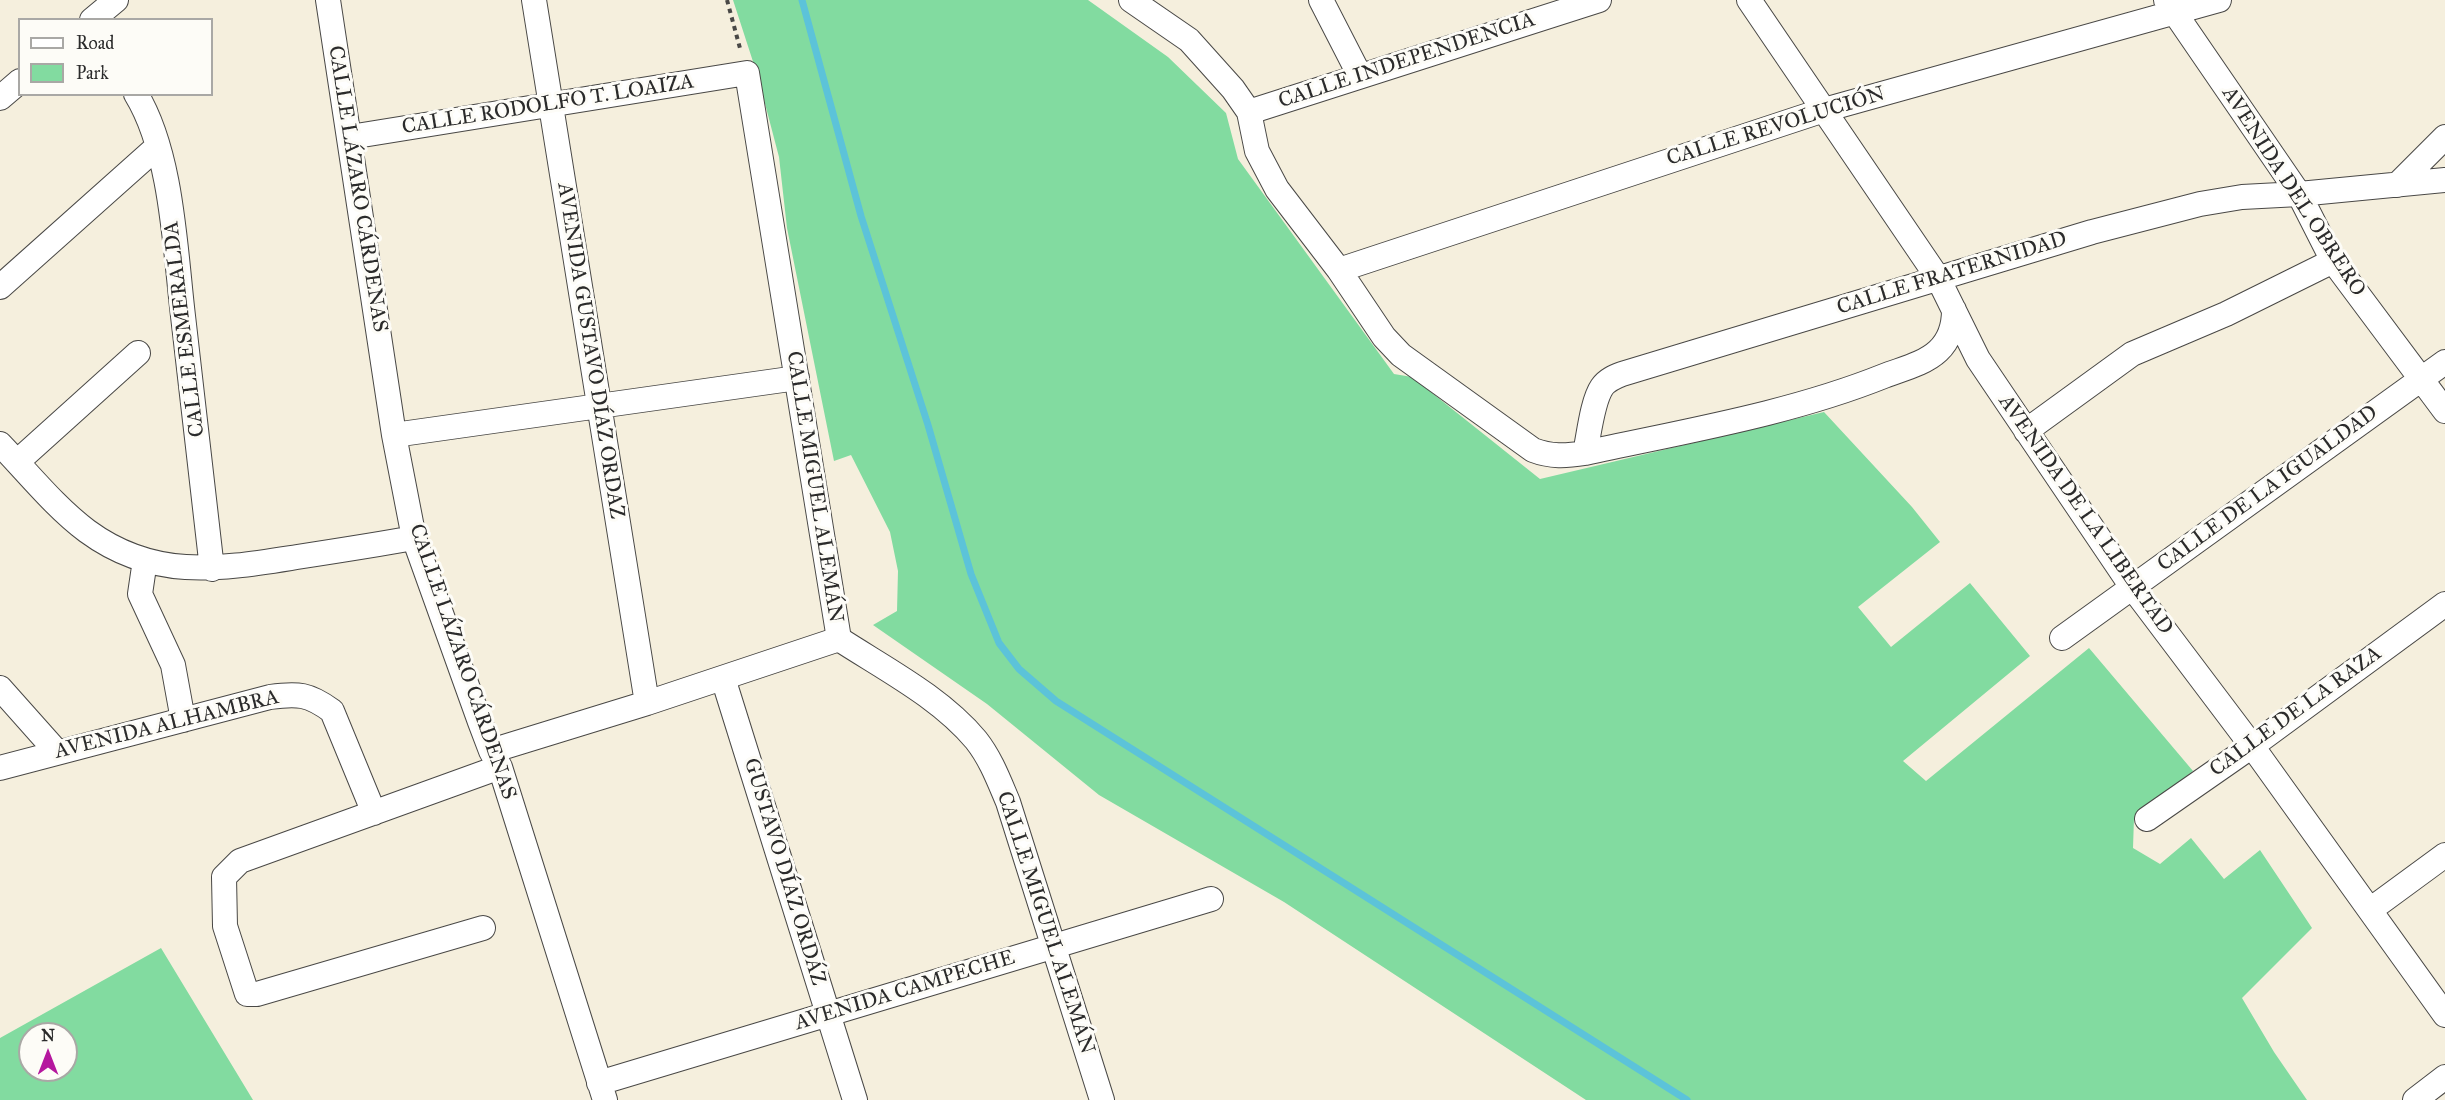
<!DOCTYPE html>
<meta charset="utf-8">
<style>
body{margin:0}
#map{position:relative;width:2445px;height:1100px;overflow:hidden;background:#f5efdd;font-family:"IM FELL Great Primer",serif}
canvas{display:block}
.legend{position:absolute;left:18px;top:18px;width:195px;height:78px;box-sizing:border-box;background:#fdfcf7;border:2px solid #a9a8a5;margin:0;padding:8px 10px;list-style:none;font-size:18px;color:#2b2b2b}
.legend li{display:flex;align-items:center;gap:12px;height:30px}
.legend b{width:30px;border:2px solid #a9a8a5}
.north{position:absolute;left:18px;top:1022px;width:60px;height:60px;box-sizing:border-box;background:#fdfcf7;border:2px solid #a9a8a5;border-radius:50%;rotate:0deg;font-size:16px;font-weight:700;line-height:24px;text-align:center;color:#2b2b2b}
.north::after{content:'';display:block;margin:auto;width:21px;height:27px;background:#b5179e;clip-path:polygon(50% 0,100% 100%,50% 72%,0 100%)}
</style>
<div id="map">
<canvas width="2445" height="1100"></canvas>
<ul class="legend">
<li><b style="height:8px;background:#fff"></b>Road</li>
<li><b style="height:16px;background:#82dba0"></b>Park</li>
</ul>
<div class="north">N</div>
</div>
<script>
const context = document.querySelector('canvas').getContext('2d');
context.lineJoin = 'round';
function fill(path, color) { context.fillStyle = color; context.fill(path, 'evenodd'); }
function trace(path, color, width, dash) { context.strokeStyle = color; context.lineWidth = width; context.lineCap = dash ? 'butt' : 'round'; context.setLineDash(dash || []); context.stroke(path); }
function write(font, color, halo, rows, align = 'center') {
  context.font = font + ' "IM FELL Great Primer",serif'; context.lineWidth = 6; context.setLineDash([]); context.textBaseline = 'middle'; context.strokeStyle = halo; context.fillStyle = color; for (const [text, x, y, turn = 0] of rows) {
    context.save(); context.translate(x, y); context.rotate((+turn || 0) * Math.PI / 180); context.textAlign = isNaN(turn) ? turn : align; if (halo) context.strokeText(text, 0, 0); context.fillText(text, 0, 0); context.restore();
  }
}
fill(new Path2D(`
 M733,0H1088L1168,57L1226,113L1238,159L1394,374L1412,377L1540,479L1824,412L1912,507L1940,542L1858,607L1891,647L1970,583L2030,656L1903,761L1926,781L2089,648L2193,771L2134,818L2133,848L2160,864L2191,838L2224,879L2260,850L2312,928L2242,998L2274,1052L2307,1100H1586L1284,902L1099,795L987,704L873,625L897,611L898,571L890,532L851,455L834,461L787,228L779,157L758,77Z
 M161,948L253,1100H0V1038ZM30,1034H66V1070H30Z`), '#82dba0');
trace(new Path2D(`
 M802,0L861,216L928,425L971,574L999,643L1019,669L1056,701L1687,1100`), '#5cc3d9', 7);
const minor = new Path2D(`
 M328,0L394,435L414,538L480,722L491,751L500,767L605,1100
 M534,0L647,703
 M1131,0L1189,40L1233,89L1249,112L1257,151L1277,189L1339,270L1384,337L1401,355L1533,450C1551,457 1566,456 1585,453C1685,431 1789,414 1884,376C1902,369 1924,364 1938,351C1949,341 1954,325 1954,310
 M1321,0L1360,76
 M1749,0L1938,278L1978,359L2132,587L2252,746L2445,1015
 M2166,0L2299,194L2333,261L2445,411
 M92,20L116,0
 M136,94C172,153 175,248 183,316C193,400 202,485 212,569
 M0,98L20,81
 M1249,112L1599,0
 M350,137L747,73L839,639C885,669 940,697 976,740C991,759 999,781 1008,802L1102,1100
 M2397,185L2445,137
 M1339,270L1824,110L2219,0
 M0,287L157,147
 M2026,431L2132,354L2226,314L2333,261
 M394,435L797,378
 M0,444C28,473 55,507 87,531C155,581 220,569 297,557C336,551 375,545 414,538
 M1585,453C1589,435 1592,402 1602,387C1607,380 1614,377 1622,374L2092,232L2200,204L2242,197L2299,194L2445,180
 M17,462L138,353
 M145,560L140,594L173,665L183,720
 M2062,638L2445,362
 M723,678L855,1100
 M0,688L57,752
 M491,751L647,703L839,639
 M0,768L270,697C298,693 309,694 332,711L374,813
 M2147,819L2252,746L2445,604
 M2370,910L2445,855
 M483,928L257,994H247L225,926L224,877L240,861L500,767
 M599,1083L1211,899
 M2415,1100L2445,1077`);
trace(minor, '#494846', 26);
trace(new Path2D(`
 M727,0L741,52`), '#494846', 4, [4.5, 4.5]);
trace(minor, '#fff', 24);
write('21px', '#2b2b2b', '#fdfcf7', [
 ["CALLE INDEPENDENCIA",1407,61,-18],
 ["CALLE RODOLFO T. LOAIZA",548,105,-9],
 ["CALLE REVOLUCIÓN",1776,127,-17],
 ["CALLE LÁZARO CÁRDENAS",357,189,81],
 ["AVENIDA DEL OBRERO",2293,192,57],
 ["CALLE FRATERNIDAD",1952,274,-17],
 ["CALLE ESMERALDA",185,329,-97],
 ["AVENIDA GUSTAVO DÍAZ ORDAZ",590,351,81],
 ["CALLE MIGUEL ALEMÁN",814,487,81],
 ["CALLE DE LA IGUALDAD",2268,489,-36],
 ["AVENIDA DE LA LIBERTAD",2085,515,55],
 ["CALLE LÁZARO CÁRDENAS",462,662,71],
 ["CALLE DE LA RAZA",2296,712,-36],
 ["AVENIDA ALHAMBRA",167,725,-14],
 ["GUSTAVO DÍAZ ORDÁZ",784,872,73],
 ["CALLE MIGUEL ALEMÁN",1045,923,72],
 ["AVENIDA CAMPECHE",905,991,-17]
]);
</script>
